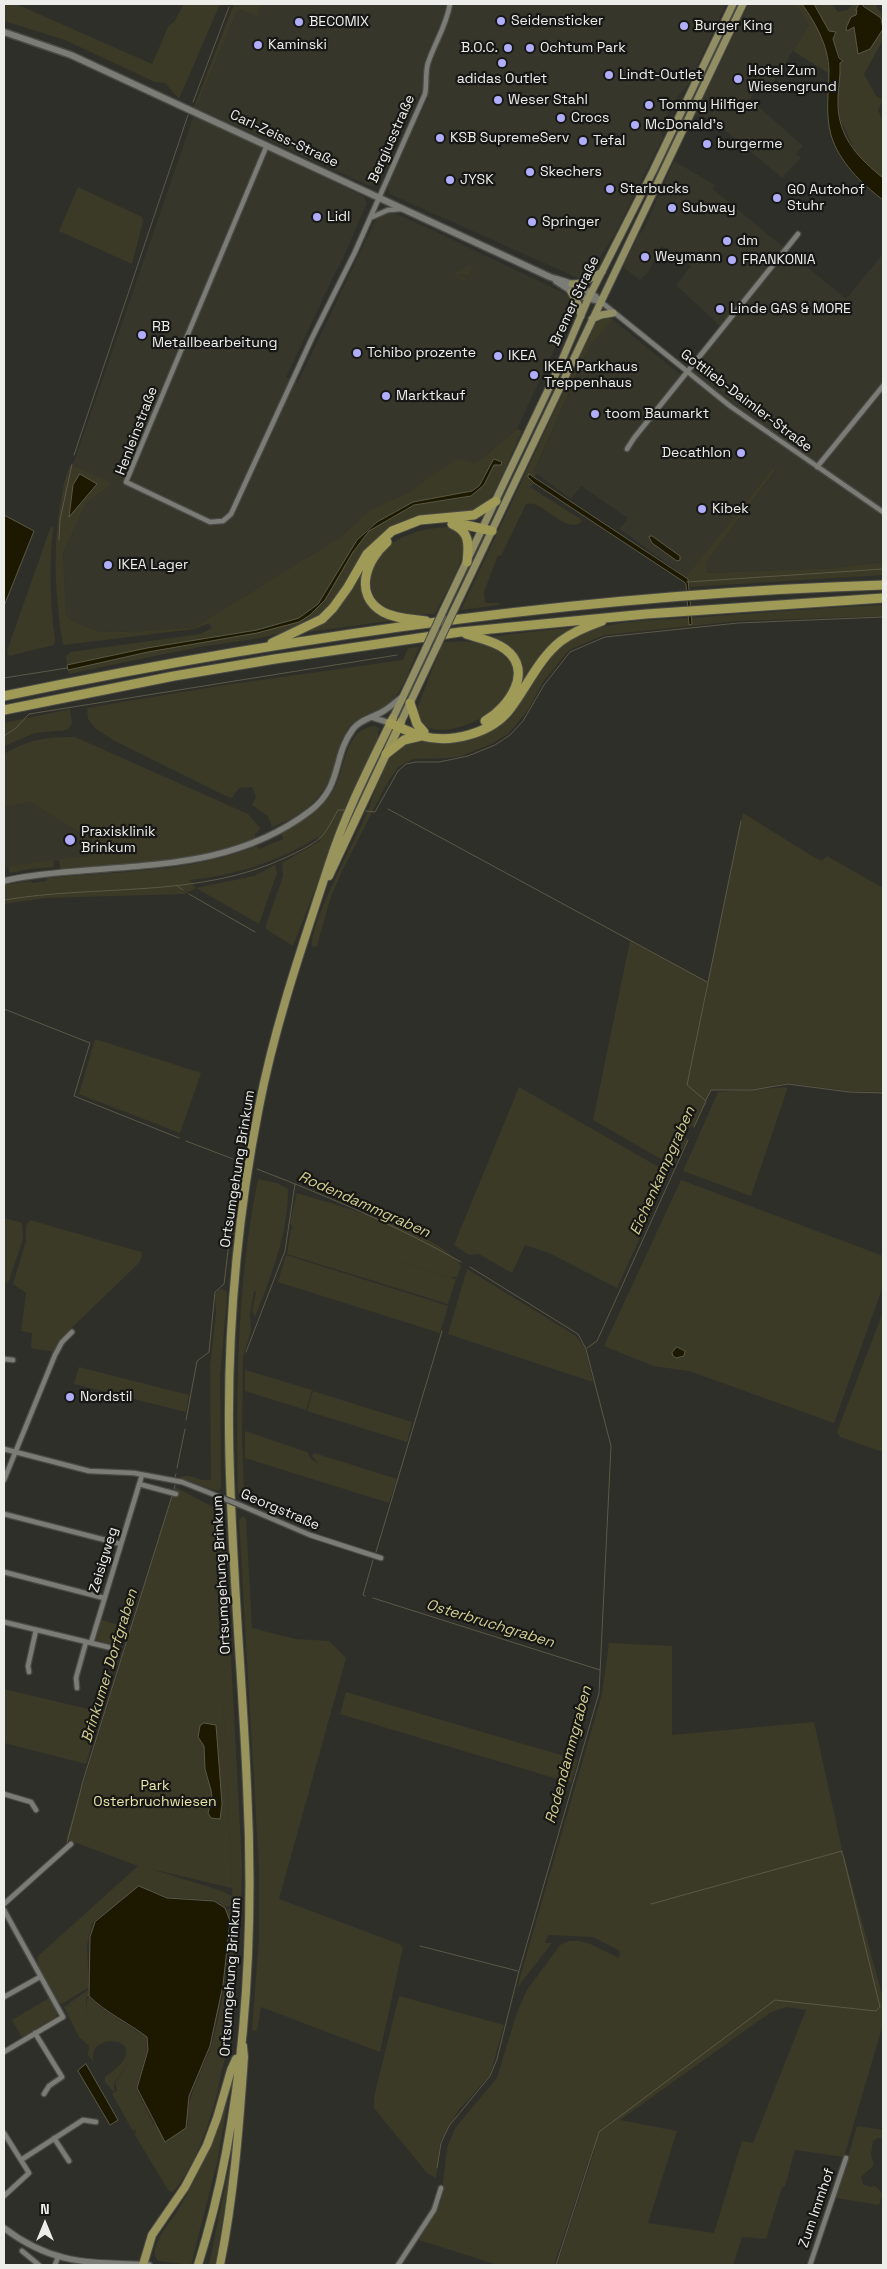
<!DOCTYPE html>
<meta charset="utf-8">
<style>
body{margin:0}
#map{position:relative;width:887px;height:2269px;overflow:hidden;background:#2f2f2a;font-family:"Space Grotesk",sans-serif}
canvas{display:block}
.frame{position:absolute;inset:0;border:5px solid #ededea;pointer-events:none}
.north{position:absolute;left:20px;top:2199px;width:50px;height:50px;-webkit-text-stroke:4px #171715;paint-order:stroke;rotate:0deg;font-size:14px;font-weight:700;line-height:20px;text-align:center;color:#ededea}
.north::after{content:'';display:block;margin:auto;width:18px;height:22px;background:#ededea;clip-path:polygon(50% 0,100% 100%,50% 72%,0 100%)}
</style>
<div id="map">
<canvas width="887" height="2269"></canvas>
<div class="frame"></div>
<div class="north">N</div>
</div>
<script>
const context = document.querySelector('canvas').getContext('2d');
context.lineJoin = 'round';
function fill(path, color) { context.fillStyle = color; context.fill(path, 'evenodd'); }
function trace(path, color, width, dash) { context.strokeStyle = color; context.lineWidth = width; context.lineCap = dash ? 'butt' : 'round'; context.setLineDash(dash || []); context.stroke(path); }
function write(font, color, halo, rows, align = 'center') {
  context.font = font + ' "Space Grotesk",sans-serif'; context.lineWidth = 4.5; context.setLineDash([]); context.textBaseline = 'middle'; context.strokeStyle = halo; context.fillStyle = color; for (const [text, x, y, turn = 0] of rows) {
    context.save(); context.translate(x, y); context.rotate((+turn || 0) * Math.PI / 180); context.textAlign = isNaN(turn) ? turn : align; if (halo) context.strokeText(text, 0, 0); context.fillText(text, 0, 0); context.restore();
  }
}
fill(new Path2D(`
 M261,4H726L688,85L679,95L667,116L661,131L663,137L618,228L592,271L580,279L390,194L388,188V182L428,98L419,93L410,116L407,117L398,133L378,184L370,186L196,108L238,9L256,17Z
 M749,4H795L809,25L771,86L762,81L750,99L803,146L796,154L801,158L782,178L711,119L695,115Z
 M194,115L363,196L367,203L340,265L338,267L286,377L298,382L376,219L388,213H394L432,230L568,295L573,301L574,307L517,429L475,464L430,476L411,491L370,510L340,537L195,627L146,631L101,632L72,621L66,614L63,553L86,504L112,483L73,465Z
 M674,161L715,185L713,189L846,299L883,254V562L834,568L707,573L708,560L776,471L773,468L686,577L620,529L628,518L581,486L571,499L534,472L590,346L613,320L681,375L721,327L676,285L691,266L661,246L649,271L640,280L623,267L638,236L644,229Z
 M30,802L97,843L90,856L4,868V807Z`), '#37362b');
fill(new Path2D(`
 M4,4H16L152,64L169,25L174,22L184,4H220L179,99L165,83L155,82L65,40L4,21Z
 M234,4H261L257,17L238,9L196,108L194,107Z
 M795,4H802C817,24 829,47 828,73L793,51L809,25Z
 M814,4H832L838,12L848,10L852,4H859L856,9V15L846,26L854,27L858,54L870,49L883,29V40L864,74L876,96L883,100L878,110L883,122V178L858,157L840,119L838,94L841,59L832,39L834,32L829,31Z
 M863,4H876L877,8L883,14V23Z
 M78,187L142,217L143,222L132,264L59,231Z
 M472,264L468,276L460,273L459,276L466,279L465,281L457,277L456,273Z
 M601,317H609L613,320L590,346L534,471L536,473L535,477L532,475L528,477L534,483L530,487L582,520L579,524C560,530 542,499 526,504L501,556L498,555L484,592L485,603H500L499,605L461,610L596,323Z
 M517,429L522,431C513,450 499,488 487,503C472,520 445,512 426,515C413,517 401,523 390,529C355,549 350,592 319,615C285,640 235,640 195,648C153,656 111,665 69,674L68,670L148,652L257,633L299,622L310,615L325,600L353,552L369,531L414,505L464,498L484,485L494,465H501L502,461L494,459L479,486L472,491L413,502L377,522L367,529L318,604L299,618L257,630L147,648L67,665L66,656L71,652L200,634L212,628L209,623L195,629L63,645C55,596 52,545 62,495C64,485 65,475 70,466L73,465L112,483L86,504L63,553L66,614L72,621L101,632L146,631L195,627L340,537L370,510L411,491L430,476L460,458L475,464Z
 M773,468L776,470L708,560L707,573L834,568L883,562V575L690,587L688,579L685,578Z
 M51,526L53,528C49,566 50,602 55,640L54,645L9,656L7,651Z
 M448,527C452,530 459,532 462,535C473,549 442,599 435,614C420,614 403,617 389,611C379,606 373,597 371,587C363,545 415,528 448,527Z
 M363,567L362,591L396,620L308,632L335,612Z
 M883,605V616L738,621L604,635L569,650L543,682L528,710L508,734L491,744L461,756L448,758L413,759L398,767L386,785L342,871L331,896L317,946L312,947C309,925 352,846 363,822C372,803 381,767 393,752C396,749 402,745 406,744C418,738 434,743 447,743C468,742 490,732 506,719C535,694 543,646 582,633C616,620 655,620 691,618C755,613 819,608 883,605Z
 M576,627L519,692C523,677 520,654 506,644C501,641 493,639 487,637Z
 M443,642C458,642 475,640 490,645C499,648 505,654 510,662C535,704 440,748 421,722C419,719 418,714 416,711Z
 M419,647C411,665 404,691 388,704C376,715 356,714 347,730C339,742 337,759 332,773C322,801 299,817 272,827L268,816L252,805L256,797L252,787L239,788L232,798L224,795L113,740L96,729L88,719L87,708L225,685L403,660L408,648Z
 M70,709L72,724L67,730L35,733L4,746V723Z
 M375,726L380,729L378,731V741L328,856L293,946L266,929V925L283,876L282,863L320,841L318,837C277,862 237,875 189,880L196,888L254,876L275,865L277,873L259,924L196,888L185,894L45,898L4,904V885L31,881L32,883L46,881L47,878C117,871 191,873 257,846L259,849L283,839L281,833C301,822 319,812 332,793C346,772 343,729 375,726Z
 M75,737L248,814L261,829L258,830L259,832L255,834V839C196,865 127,865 63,870L60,868L59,859L90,856L97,843L30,802L4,807V754C30,739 45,737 75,737Z
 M743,813L812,856L822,861L827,856L883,888V1092L848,1091L789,1083L752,1089L711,1090L694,1126L687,1128L685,1133L687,1141L673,1166L593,1120L630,941L707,982L699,1026Z
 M53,860L54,867L29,869L10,873L8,867Z
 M95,1039L201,1073L180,1133L79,1094Z
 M519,1087L669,1173L617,1288L549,1253L525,1245L512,1273L479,1254L469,1255L454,1245Z
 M788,1087L751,1196L683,1171L718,1092Z
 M258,1179L277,1183L288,1189C288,1235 271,1276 255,1317L252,1312L256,1292L254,1291L250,1314L251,1331L243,1357L242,1437L244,1492L241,1495L238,1493C236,1388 237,1282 258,1179Z
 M681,1180L883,1256V1286L834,1423L689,1371L653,1366L604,1346Z
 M297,1193C335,1205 441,1233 461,1266L457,1277H449L352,1247L456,1279L448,1304L287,1254L291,1229H293L290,1222Z
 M4,1218L22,1223L23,1239L8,1283L4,1282Z
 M30,1220L141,1252L142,1257L139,1263L60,1339L55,1352L31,1348L32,1333L21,1331L26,1293L13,1284L26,1241V1226Z
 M286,1255L448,1306L440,1333L278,1282Z
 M467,1269L576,1336L585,1348L593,1382L448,1334Z
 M222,1289L226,1291L227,1297L220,1377L221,1488L218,1491L179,1478C189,1471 202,1484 211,1479L210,1367L216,1313L215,1295L218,1290Z
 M883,1312V1452L840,1437L837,1432Z
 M79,1367L189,1395L186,1412L74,1384Z
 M245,1370L312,1390L306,1410L245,1391Z
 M313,1391L412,1422L407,1442L307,1411Z
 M245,1431L307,1452L312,1460L318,1463L312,1456L314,1453L397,1479L389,1503L245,1458Z
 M175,1487L213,1507L217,1503L223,1508L242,1866L241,1914L225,2059C221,2071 220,2081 217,2093C209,2126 195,2166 173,2192L169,2191L165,2185L135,2135L136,2130L133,2131L112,2094L117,2090L115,2083L133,2057L114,2083V2092L105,2082V2077C154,2044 105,2031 94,2050C93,2053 93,2058 93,2061L88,2055L89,2046L79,2037L64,2007L67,2005L69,2007L68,2004L88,1990L89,1996L86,1998L87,2014V1999L89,1997L101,2008L146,2037L147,2050L136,2088L154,2125L156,2124L165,2142L186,2128L188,2125C186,2097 201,2074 210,2049C220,2023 235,1935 227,1910L233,1906L216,1554L232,1888L151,1869L222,1891L232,1896V1905L226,1907L214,1900L167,1897L138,1886L92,1923L87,1945L89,1987L62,2004L59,2002L39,1968L37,1957L138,1866L66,1839Z
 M243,1516L246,1519L252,1628L295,1639L329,1641L346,1658L279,1899L399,1944L403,1947L380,2052L261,2007L257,2031L252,2030L259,1939V1869L239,1520Z
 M101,1620L123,1626L118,1646L96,1640Z
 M609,1643L672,1646V1735L814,1722L842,1849L883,1998V2024L844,2157L795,2150L785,2186L782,2187L766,2239L742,2237L733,2265H557L595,2149L593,2148L554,2265H498L419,2240L441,2201L447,2148L455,2128L497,2078L517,2012L527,1990L560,1945L569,1941H580L590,1944L619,1958L620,1951L593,1937L548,1935L545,1943H552L517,1988L602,1694ZM787,2007L806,2010L753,2143L742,2141L714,2233L648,2223L677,2131L620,2120L771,2012Z
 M4,1689L101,1712L86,1764L4,1743Z
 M346,1692L578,1760L571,1783L340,1714Z
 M399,1996L504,2025L490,2075L458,2111L440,2142L436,2178L427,2173L374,2108V2097Z
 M49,1998L57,2012L56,2017L22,2037L12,2020Z
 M228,2100L217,2163L191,2265L158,2261C154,2256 154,2252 156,2246C161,2231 172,2220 180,2207C200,2173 214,2136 228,2100Z
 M857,2126L883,2130V2139L878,2138L873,2141L871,2154L874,2165L861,2177L863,2184L870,2187L875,2186L883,2194L879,2205L836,2198Z
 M230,2162L232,2164L215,2265H209Z`), '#3b3a27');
const water = new Path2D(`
 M802,4H814L829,31L836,32L833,39L839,58L843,61L840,63C841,78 837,92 838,107C840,140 860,159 883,178V200C862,184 839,162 831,135C825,113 829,93 829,70C828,45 816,24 802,4Z
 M859,4H863V6L881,18L883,29L870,49L858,54L854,27L847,31L846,28L851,17L856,15L857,10H856Z
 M494,459L502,462L501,465H494L484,485L471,496L414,505L369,531L353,552L325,600L310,615L299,622L257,633L148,652L68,670L67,665L147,648L257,630L299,618L318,604L357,540L377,522L413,502L472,491L479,486Z
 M80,474L97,484L69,517L73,485Z
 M529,474L688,579L692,624L689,625L686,584L684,582L534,483L528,477Z
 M4,515L34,531L4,606Z
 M652,536L680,556V560L677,561L652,543L649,537Z
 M677,1347L685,1351L684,1356L676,1358L673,1356L672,1353Z
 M204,1723L216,1725L222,1804L220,1819L211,1818L208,1813L212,1798L211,1790L205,1769L204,1746L198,1737L200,1726Z
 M139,1886L167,1898L214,1901L225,1908L230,1921L223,1985L210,2046L189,2096L186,2128L165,2142L137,2088L148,2050L147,2037C129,2023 106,2013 89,1996L90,1937L95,1922Z
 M86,2064L118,2120L110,2125L78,2071Z`);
fill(water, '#1c1900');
trace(water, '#5b5946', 1);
trace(new Path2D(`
 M193,102L229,7
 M74,455L188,115
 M59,540L60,520L72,464
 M687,582L883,569
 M4,678L67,668
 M4,736L16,728L29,714L397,655
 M388,809L707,982
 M366,811L375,812L398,771L406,764L416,762H439L468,756L495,745L510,735L523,721L544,685L570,652L605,637L738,623L883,617
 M177,886L183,890
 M189,894L255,932
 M4,900C98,884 198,899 287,857C297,852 311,846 320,838C327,832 333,818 338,810H345
 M4,1009L90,1043L74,1096L179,1138
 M706,1100L711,1090H752L788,1084L849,1092L883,1093
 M694,1127L706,1101L687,1085L741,821
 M186,1141L241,1162
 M257,1169C327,1196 396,1225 461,1262
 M587,1348L597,1341L688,1140
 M246,1352L285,1251L295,1184
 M186,1420L197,1361L209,1352L215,1292L224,1284L239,1161
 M177,1468L185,1429
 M175,1477L176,1474
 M174,1489L175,1485
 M376,1552L442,1331
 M365,1596L363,1595L373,1560
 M373,1598L600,1670
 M67,1843L83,1781L172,1496
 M651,1904L842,1851V1854
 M420,1946L518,1971
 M437,2168L441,2143L449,2126L490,2076L497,2059L519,1971L599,1693L611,1446L586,1349L578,1334L470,1267
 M556,2265L599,2132L775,2000L876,2011L880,2007L843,1855`), '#5b5946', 1);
const minor = new Path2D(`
 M267,145L126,482L210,522L223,521L231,514L312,338L355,252L425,94C427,84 425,73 428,63C435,42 446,27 450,4
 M370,218L388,210L402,209
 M600,301L730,406L883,512
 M627,449L634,438L798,234
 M817,467L883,386
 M4,1359L13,1360
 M4,1449L89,1471L134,1473L182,1482L220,1497
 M4,1480L55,1355L62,1342L72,1332
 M139,1484L176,1494
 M240,1505L310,1535L381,1558
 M4,1514L121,1544
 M4,1572L104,1598
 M4,1622L116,1649
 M91,1643L142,1475
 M29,1672L28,1666L36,1630
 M77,1688L76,1678L86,1642
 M4,1794L31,1802L36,1810
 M4,1904L71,1844
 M4,1910L63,2017L4,2052
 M4,1997L40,1977
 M35,2033L62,2077L49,2086L44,2094
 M4,2133L29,2173L4,2196
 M54,2138L69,2161
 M21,2160L83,2120L96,2122
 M22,2251L39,2265
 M55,2265L58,2257
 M398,2265L434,2210L441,2188
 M810,2265L846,2158`);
const tertiary = new Path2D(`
 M371,717L390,723
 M4,881C28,875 54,873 79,871C161,864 240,864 310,811C343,786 332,757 353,729C360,720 371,718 382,712C389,708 396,702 403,696
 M4,2228C54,2266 90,2262 149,2265`);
const secondary = new Path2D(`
 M4,32L71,55L550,277C569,283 587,287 600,301
 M556,281L579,296L600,301`);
const primary = new Path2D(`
 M572,284L582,283L602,272
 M571,292L578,304L581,316
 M592,319L601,315L613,313
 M454,610L743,4
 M443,611L559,367L588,299L653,171L733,4
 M393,718L426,648
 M401,722L437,646`);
const trunk = new Path2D(`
 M329,876L401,722
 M143,2265L152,2235L185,2187L207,2145L217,2118L231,2070L236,2059
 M198,2265C245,2116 255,1942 247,1786C242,1668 230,1549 229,1430C228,1322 238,1213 259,1107C275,1024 303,944 329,864C345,814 370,765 393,718
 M220,2265C234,2196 239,2127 244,2057L243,2046`);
const motorway = new Path2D(`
 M453,522L492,531
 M452,524C470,531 469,545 467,562
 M387,542C366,560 353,595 383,612C396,619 412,619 426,621
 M466,634C479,638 494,641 505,649C535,671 508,708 485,721
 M272,643L322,619L333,608L348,587L367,554L392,531L420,520L474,515L496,501
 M4,696C292,636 589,594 883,585
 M410,703L417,724L424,732
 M4,710L174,676L275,659L460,632L646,614L883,598
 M390,723C401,728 411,733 422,736C451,744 492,733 510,709C527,687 539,658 561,641C573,632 588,626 602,621
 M386,754L404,740L421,736`);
trace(minor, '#4a4a46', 7);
trace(tertiary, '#4a4a46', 8);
trace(secondary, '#4a4a46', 9);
trace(primary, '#4a4a46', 9);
trace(trunk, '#4a4a46', 10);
trace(motorway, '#4a4a46', 11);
trace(minor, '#7c7c76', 4.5);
trace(tertiary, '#7c7c76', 5.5);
trace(secondary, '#7c7c76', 6);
trace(primary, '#918e63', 7);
trace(trunk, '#98945c', 8);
trace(motorway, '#9f9a56', 9);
const minorBridge = new Path2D(`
 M220,1497L240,1505`);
const primaryBridge = new Path2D(`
 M437,646L454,610
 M426,648L443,611`);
trace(minorBridge, '#4a4a46', 7, []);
trace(primaryBridge, '#4a4a46', 9, []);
trace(minorBridge, '#7c7c76', 4.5);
trace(primaryBridge, '#918e63', 7);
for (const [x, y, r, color] of [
 [501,21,5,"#b0aefa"],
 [299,22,5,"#b0aefa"],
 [684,26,5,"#b0aefa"],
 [258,45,5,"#b0aefa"],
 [508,48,5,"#b0aefa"],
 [530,48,5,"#b0aefa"],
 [502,63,5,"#b0aefa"],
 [609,75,5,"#b0aefa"],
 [738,79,5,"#b0aefa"],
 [498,100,5,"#b0aefa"],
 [649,105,5,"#b0aefa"],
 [561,118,5,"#b0aefa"],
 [635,125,5,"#b0aefa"],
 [440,138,5,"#b0aefa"],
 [583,141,5,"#b0aefa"],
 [707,144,5,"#b0aefa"],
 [530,172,5,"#b0aefa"],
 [450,180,5,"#b0aefa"],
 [610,189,5,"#b0aefa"],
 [777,198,5,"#b0aefa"],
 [672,208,5,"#b0aefa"],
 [317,217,5,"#b0aefa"],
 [532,222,5,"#b0aefa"],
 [727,241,5,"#b0aefa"],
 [645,257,5,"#b0aefa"],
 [732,260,5,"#b0aefa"],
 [720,309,5,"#b0aefa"],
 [142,335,5,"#b0aefa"],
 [357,353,5,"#b0aefa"],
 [498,356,5,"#b0aefa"],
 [534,375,5,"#b0aefa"],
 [386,396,5,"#b0aefa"],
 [595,414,5,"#b0aefa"],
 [741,453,5,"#b0aefa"],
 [702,509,5,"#b0aefa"],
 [108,565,5,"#b0aefa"],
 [70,840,6,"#b0aefa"],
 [70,1397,5,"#b0aefa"]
]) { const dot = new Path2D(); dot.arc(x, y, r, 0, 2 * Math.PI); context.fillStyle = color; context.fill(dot); trace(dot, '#171715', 2); }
write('14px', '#ededea', '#171715', [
 ["Seidensticker",511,21],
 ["BECOMIX",309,22],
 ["Burger King",694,26],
 ["Kaminski",268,45],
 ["B.O.C.",498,48,"right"],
 ["Ochtum Park",540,48],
 ["Hotel Zum",748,71],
 ["Wiesengrund",748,87],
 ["Lindt-Outlet",619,75],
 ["adidas Outlet",502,79,"center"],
 ["Weser Stahl",508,100],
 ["Tommy Hilfiger",659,105],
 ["Crocs",571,118],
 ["McDonald's",645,125],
 ["KSB SupremeServ",450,138],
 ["Tefal",593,141],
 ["burgerme",717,144],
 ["Skechers",540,172],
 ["JYSK",460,180],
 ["Starbucks",620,189],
 ["GO Autohof",787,190],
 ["Stuhr",787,206],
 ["Subway",682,208],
 ["Lidl",327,217],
 ["Springer",542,222],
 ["dm",737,241],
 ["Weymann",655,257],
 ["FRANKONIA",742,260],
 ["Linde GAS & MORE",730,309],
 ["RB",152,327],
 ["Metallbearbeitung",152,343],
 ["Tchibo prozente",367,353],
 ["IKEA",508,356],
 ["IKEA Parkhaus",544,367],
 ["Treppenhaus",544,383],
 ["Marktkauf",396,396],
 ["toom Baumarkt",605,414],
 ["Decathlon",731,453,"right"],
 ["Kibek",712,509],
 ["IKEA Lager",118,565],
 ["Praxisklinik",81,832],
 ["Brinkum",81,848],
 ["Nordstil",80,1397]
], 'left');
write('14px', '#ededea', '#171715', [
 ["Carl-Zeiss-Straße",284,139,25],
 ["Bergiusstraße",392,139,-66],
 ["Bremer Straße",575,301,-65],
 ["Gottlieb-Daimler-Straße",746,401,37],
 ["Henleinstraße",137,431,-69],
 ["Ortsumgehung Brinkum",238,1169,-81],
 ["Georgstraße",280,1510,23],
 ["Zeisigweg",104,1560,-73],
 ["Ortsumgehung Brinkum",222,1575,-93],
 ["Ortsumgehung Brinkum",231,1977,-86],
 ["Zum Immhof",817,2208,-71]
]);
write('14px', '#ebe7a9', '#171715', [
 ["Park",155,1786],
 ["Osterbruchwiesen",155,1802]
]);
write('italic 15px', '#d2ce92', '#171715', [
 ["Eichenkampgraben",663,1171,-66],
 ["Rodendammgraben",364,1205,24],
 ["Osterbruchgraben",490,1624,17],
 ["Brinkumer Dorfgraben",110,1666,-73],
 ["Rodendammgraben",569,1755,-75]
]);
</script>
